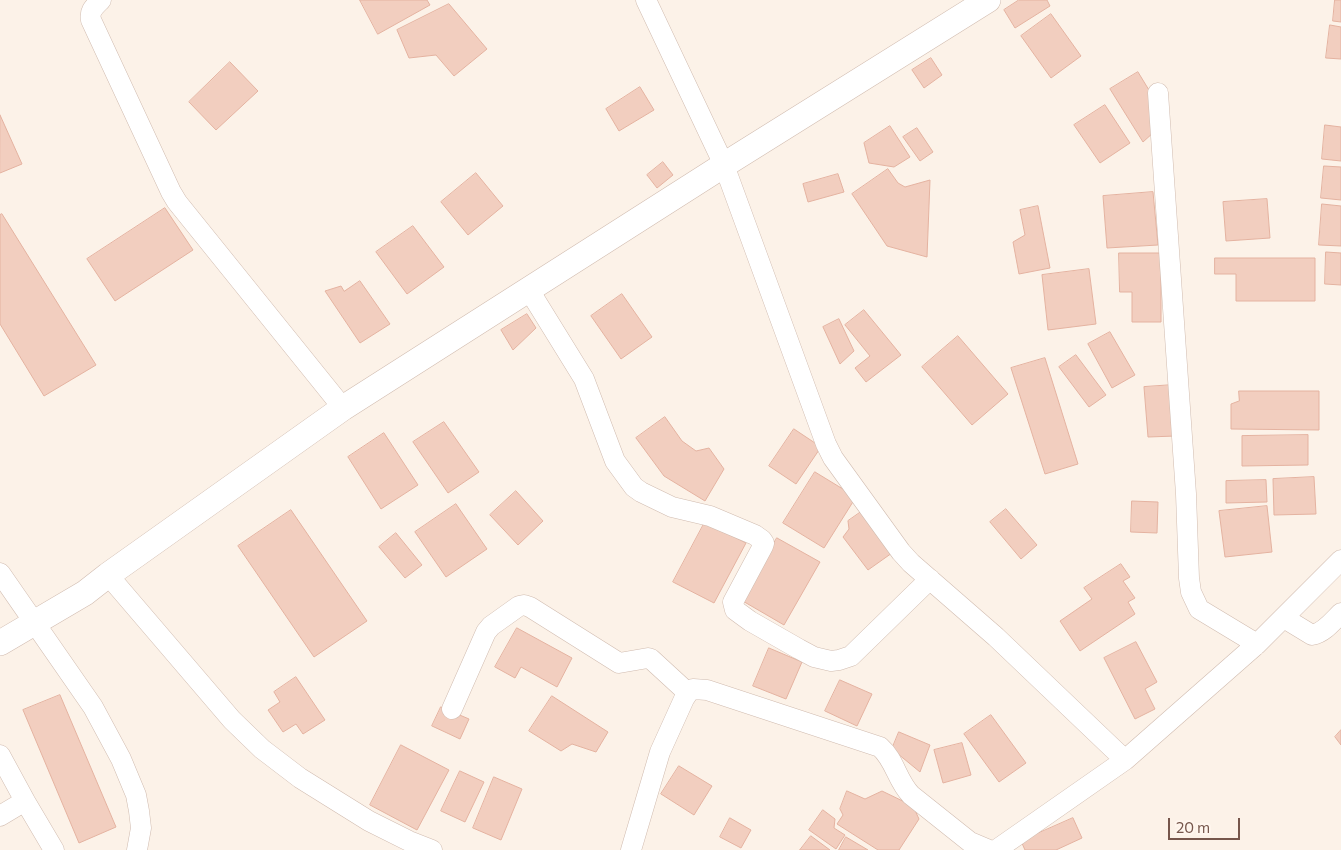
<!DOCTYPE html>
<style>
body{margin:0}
#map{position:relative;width:1341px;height:850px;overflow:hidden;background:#fcf2e8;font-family:Commissioner,sans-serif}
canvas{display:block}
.scale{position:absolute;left:1168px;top:818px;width:72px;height:22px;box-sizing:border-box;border:2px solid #76564b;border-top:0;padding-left:6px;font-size:15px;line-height:18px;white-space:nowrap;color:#76564b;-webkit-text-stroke:4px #fff6ee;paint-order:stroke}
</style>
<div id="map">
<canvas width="1341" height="850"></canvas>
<div class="scale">20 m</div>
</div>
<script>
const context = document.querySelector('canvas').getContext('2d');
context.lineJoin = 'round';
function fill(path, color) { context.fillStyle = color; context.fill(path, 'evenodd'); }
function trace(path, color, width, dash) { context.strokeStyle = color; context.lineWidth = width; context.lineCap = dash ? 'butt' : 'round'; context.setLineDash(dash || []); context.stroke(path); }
const building = new Path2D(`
 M360,0H427L430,5L378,34Z
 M1019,0H1047L1050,6L1015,28L1004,10Z
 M1335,0H1341V22L1333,21Z
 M449,4L487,49L454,76L436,55L409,58L397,30Z
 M1051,14L1081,56L1051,78L1021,36Z
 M1330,25L1341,27V59L1326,58Z
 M931,58L942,75L924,88L912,70Z
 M230,62L258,91L216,130L189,102Z
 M1138,72L1152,95L1154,132L1143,142L1110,89Z
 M640,87L654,110L619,131L606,109Z
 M1105,105L1130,143L1100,163L1074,125Z
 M0,115L22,164L0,173Z
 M1325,125L1341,127V161L1322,159Z
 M890,126L910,157L894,167L869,163L864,143Z
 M917,128L933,152L920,161L903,137Z
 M663,162L673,175L657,188L647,175Z
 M1324,166L1341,167V200L1321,198Z
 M888,169L898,183L905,187L930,180L927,257L887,246L852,194Z
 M476,173L503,206L468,235L441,202Z
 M838,174L844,192L808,202L803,184Z
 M1153,192L1158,245L1107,248L1103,196Z
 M1267,199L1270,238L1226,241L1223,202Z
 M1322,204L1341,206V246L1319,245Z
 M1038,206L1050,268L1019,274L1013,242L1025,235L1020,210Z
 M165,208L193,250L115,301L87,259Z
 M2,214L96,365L44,396L0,324V215Z
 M413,226L444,267L407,294L376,252Z
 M1326,252L1341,253V285L1325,284Z
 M1119,253H1161V322H1132V292H1120Z
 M1215,258H1315V301H1236V274H1215Z
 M1089,269L1096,324L1048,330L1042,275Z
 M360,281L390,324L360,343L325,291L341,286L344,291Z
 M622,294L652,337L621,359L591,316Z
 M864,310L901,355L866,382L855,368L870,356L845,325Z
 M527,314L536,328L513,350L501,330Z
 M839,319L854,351L840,364L823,327Z
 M1110,332L1135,375L1112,388L1088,344Z
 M958,336L1008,394L972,425L922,367Z
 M1076,355L1106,395L1089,407L1059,367Z
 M1045,358L1078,464L1045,474L1011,368Z
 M1173,385L1176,436L1148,437L1144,387Z
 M1239,391H1319V430L1231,429V404L1239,401Z
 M665,417L682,441L696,451L709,448L724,469L705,501L664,476L636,438Z
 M444,422L479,472L448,493L413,442Z
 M794,429L821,447L796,484L769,466Z
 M384,433L418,485L381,509L348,457Z
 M1308,435V465L1242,466V436Z
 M815,472L856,497L824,548L783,523Z
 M1314,477L1316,514L1274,515L1273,479Z
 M1266,480L1267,502L1226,503V481Z
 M516,491L543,521L518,545L490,515Z
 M1132,501L1158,502L1157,533L1131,532Z
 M456,504L487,549L446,577L415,532Z
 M1267,506L1272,552L1225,557L1219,511Z
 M1006,509L1037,545L1021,559L990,522Z
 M291,510L367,621L314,657L238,546Z
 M861,512L892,553L868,570L843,537L849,529L848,521Z
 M705,522L746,543L714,603L673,582Z
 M396,533L422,565L405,578L379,547Z
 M777,538L820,562L784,625L741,600Z
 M1121,564L1130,577L1123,581L1135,598L1128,602L1135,614L1080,651L1060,621L1092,599L1084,588Z
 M517,628L572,658L557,687L521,667L515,678L495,667Z
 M1136,642L1157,682L1145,689L1155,709L1135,719L1104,658Z
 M769,648L802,662L786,699L753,686Z
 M296,677L325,720L303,734L296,724L283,732L268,710L280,702L274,692Z
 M840,680L872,694L857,726L825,711Z
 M60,695L116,827L79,843L23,710Z
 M552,696L608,732L596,752L572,744L561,751L529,731Z
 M441,707L469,719L460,739L432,726Z
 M991,715L1026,763L999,782L964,734Z
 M1341,730V745L1335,737Z
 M899,732L930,745L920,772L892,749Z
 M962,743L971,775L943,783L934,750Z
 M401,745L449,770L417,830L370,805Z
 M679,766L712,786L694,815L661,794Z
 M460,771L484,782L465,822L441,811Z
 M494,777L522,789L501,840L473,828Z
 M847,791L865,799L882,791L913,806L919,819L899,850H878L837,824L843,815L840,809Z
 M823,810L835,819L834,828L845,835L836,849L809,830Z
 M730,818L751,830L741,848L720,837Z
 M1073,818L1082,838L1056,850H1025L1021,841Z
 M811,836L830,850H800Z
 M846,837L868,850H839Z`);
fill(building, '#f2cebf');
trace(building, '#e4b2a0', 1);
const minor = new Path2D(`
 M101,0C94,7 89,11 91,20L171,192L177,202L343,408
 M646,0L724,165L826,444L833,458L901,552L911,563L996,637L1125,760
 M1158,93L1186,494L1189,578L1191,592L1199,609L1257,644
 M529,290L584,379L615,461L634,487L641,492L672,507L710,516L755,535L762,540L764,543L763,546L733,602L735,610L750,621L799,649L814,657L831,661L839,660L851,656L930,579
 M0,573L93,707L121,759L136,795L139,811L141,828L137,850
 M108,575L232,720L262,749L300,778L369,821L409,841L432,850
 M1284,618L1312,635C1324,633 1333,621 1341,613
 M452,709L486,632L491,626L519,606L524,605L530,607L619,663L648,658L651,659L688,693
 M0,755L25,801L54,850
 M0,816L25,801
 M631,850L660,752L684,699L688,693L693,689L707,690L880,747C895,760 897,781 911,795L970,842L989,850
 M996,850L1125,760L1257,644L1341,560`);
const tertiary = new Path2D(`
 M0,643L85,593L108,575L343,408L724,165L988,0`);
trace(minor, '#d0bbaf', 21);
trace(tertiary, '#d0bbaf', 26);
trace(minor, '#fff', 20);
trace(tertiary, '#fff', 25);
</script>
